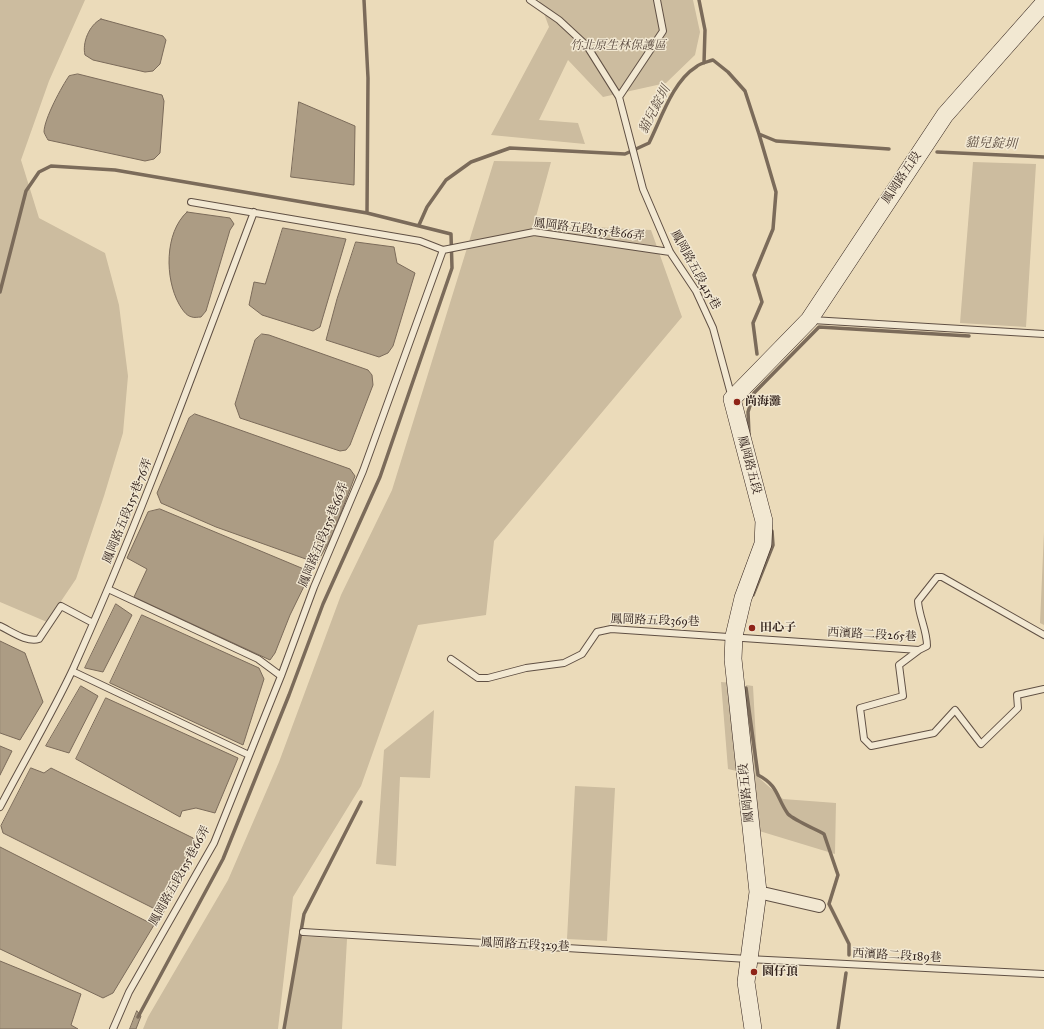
<!DOCTYPE html>
<meta charset="utf-8">
<style>
body{margin:0}
canvas{display:block;background:#ebdbba}
</style>
<canvas width="1044" height="1029"></canvas>
<script>
const context = document.querySelector('canvas').getContext('2d');
context.lineJoin = 'round';
function fill(path, color) { context.fillStyle = color; context.fill(path, 'evenodd'); }
function trace(path, color, width, dash) { context.strokeStyle = color; context.lineWidth = width; context.lineCap = dash ? 'butt' : 'round'; context.setLineDash(dash || []); context.stroke(path); }
function write(font, color, halo, rows, align = 'center') {
  context.font = font + ' "IM FELL Great Primer","Noto Serif TC",serif'; context.lineWidth = 3; context.setLineDash([]); context.textBaseline = 'middle'; context.strokeStyle = halo; context.fillStyle = color; for (const [text, x, y, turn = 0] of rows) {
    context.save(); context.translate(x, y); context.rotate((+turn || 0) * Math.PI / 180); context.textAlign = isNaN(turn) ? turn : align; if (halo) context.strokeText(text, 0, 0); context.fillText(text, 0, 0); context.restore();
  }
}
fill(new Path2D(`
 M0,0H85L49,81L21,160L39,218L105,253L119,305L128,376L123,433L104,496L76,579L47,622L0,602Z
 M539,0H693L700,32L695,55L666,83L603,97L568,60L539,120L578,123L585,144L491,135L549,27Z
 M494,161L551,162L534,224L651,230L682,317L494,541L486,615L418,625L361,786L293,897L278,1029H143L148,1017L228,880L279,762L341,595L392,490Z
 M973,162L1036,164L1026,327L960,323Z
 M1044,532V625L1040,623Z
 M721,682L733,683L741,772L728,769Z
 M746,685L753,686L758,777L783,799L836,803L835,854L756,830Z
 M434,710L430,778L400,777L396,866L376,864L384,750Z
 M575,786L615,788L607,941L567,939Z
 M299,936L347,939L342,1029H283Z`), '#ccbc9f');
const water = new Path2D(`
 M101,19L163,36L166,40L160,64L153,71L145,72L93,60L85,55C82,43 89,25 101,19Z
 M78,74L162,95L164,101L160,153L154,159L145,161L48,140C47,138 45,135 44,132C44,119 62,86 69,76Z
 M299,102L355,126L354,185L291,177Z
 M187,212L230,218L234,224L230,230L206,311L201,317C198,317 194,318 192,317C186,316 182,309 179,304C165,279 164,233 187,212Z
 M283,228L346,239L320,327L313,331L262,315L249,305L254,282L265,284Z
 M356,242L394,247L397,263L415,273L393,346L388,353L379,357L326,340L337,299Z
 M262,334L269,335L368,370L372,375L373,385L350,445L346,450L340,451L240,418L235,404L255,340Z
 M195,414L350,469L355,476L332,536L317,563L216,527L161,503L157,493L189,418Z
 M160,509L311,572L290,615L275,653L270,660L134,597L147,569L127,558L148,512Z
 M116,604L132,615L103,672L85,668Z
 M142,615L259,668L264,679L243,745L110,683Z
 M0,641L25,653L43,702L20,740L0,733Z
 M81,686L98,696L69,753L46,746Z
 M106,698L238,758L215,813L196,808L182,811L180,817L76,759Z
 M0,746L12,751L0,775Z
 M31,768L44,773L51,768L193,838L197,848L163,913L3,833L1,826Z
 M0,847L154,925L113,993L103,998L0,949Z
 M0,961L81,994L71,1025L78,1029H0Z
 M137,1011L141,1016L136,1029H130Z`);
fill(water, '#ac9c84');
trace(water, '#7b6b5a', 1);
trace(new Path2D(`
 M364,0L368,78L367,213
 M699,0L705,30L704,63
 M937,152L1044,157
 M419,225L427,207L446,180L471,162L510,148L625,154L649,143C661,119 673,81 696,67C700,63 707,62 713,60L728,72L745,91L759,134L776,141L889,149
 M0,292L26,191L39,172L51,166L115,170L367,213L451,234L452,268L380,477L323,604L289,695L223,859L138,1017
 M757,354L753,323L762,302L754,275L773,229L776,192L759,134
 M749,434L748,412L754,393L819,327L969,336
 M753,595L773,545L772,531
 M746,688L758,775C779,786 776,797 788,814C794,820 815,829 824,834L838,875L829,904L849,944V955
 M284,1029L304,914L361,802
 M838,1029L846,973`), '#7b6b5a', 3.5);
const lane = new Path2D(`
 M530,0L559,20L587,46L619,97L643,189L670,252L696,291L713,328L732,398
 M619,97L663,31L657,0
 M191,202L420,241L443,250
 M443,250L534,232L670,252
 M812,320L1044,334
 M108,589L258,659L281,676
 M0,626C11,631 27,643 39,639L61,606L93,623
 M919,650L899,665L903,696L860,708L864,739L871,746L934,733L955,710L981,744L1018,708L1017,695L1044,689
 M451,659L478,678H488L526,668L564,663L582,654L597,632L611,629L919,650L927,646C927,630 919,617 918,601L937,577H942L1044,635
 M72,671L249,755
 M0,807C24,761 51,716 73,669C140,520 196,365 254,212
 M303,932L748,959L1044,974
 M113,1029L129,992L214,843L281,676L314,587L363,471L443,250`);
const street = new Path2D(`
 M758,892L819,906`);
const secondary = new Path2D(`
 M753,1029L746,982L758,892L733,659L734,636L743,598L763,544L764,521L732,399L809,320L945,115L1044,3`);
trace(lane, '#605044', 8);
trace(street, '#605044', 14);
trace(secondary, '#32221c', 18);
trace(lane, '#f2e8d2', 6);
trace(street, '#f2e8d2', 12);
trace(secondary, '#f2e8d2', 17);
for (const [x, y, r, color] of [
 [737,402,4,"#8f2418"],
 [752,628,4,"#8f2418"],
 [754,972,4,"#8f2418"]
]) { const dot = new Path2D(); dot.arc(x, y, r, 0, 2 * Math.PI); context.fillStyle = color; context.fill(dot); trace(dot, '#f2e8d2', 1.5); }
write('italic 12px', '#58483d', '#f2e8d2', [
 ["竹北原生林保護區",618,46]
]);
write('12px', '#32221c', '#f2e8d2', [
 ["鳳岡路五段",902,178,-56],
 ["鳳岡路五段155巷66弄",589,230,7],
 ["鳳岡路五段415巷",695,270,61],
 ["鳳岡路五段",749,465,75],
 ["鳳岡路五段155巷76弄",128,511,-68],
 ["鳳岡路五段155巷66弄",324,535,-68],
 ["鳳岡路五段369巷",655,621,2],
 ["西濱路二段265巷",872,635,3],
 ["鳳岡路五段",747,793,-96],
 ["鳳岡路五段155巷66弄",180,876,-61],
 ["鳳岡路五段329巷",525,945,3],
 ["西濱路二段189巷",897,956,3]
]);
write('bold 12px', '#32221c', '#f2e8d2', [
 ["尚海灘",745,402],
 ["田心子",760,628],
 ["園仔頂",762,972]
], 'left');
write('italic 13px', '#5d4d40', '#f2e8d2', [
 ["貓兒錠圳",655,110,-62],
 ["貓兒錠圳",991,144,2]
]);
</script>
